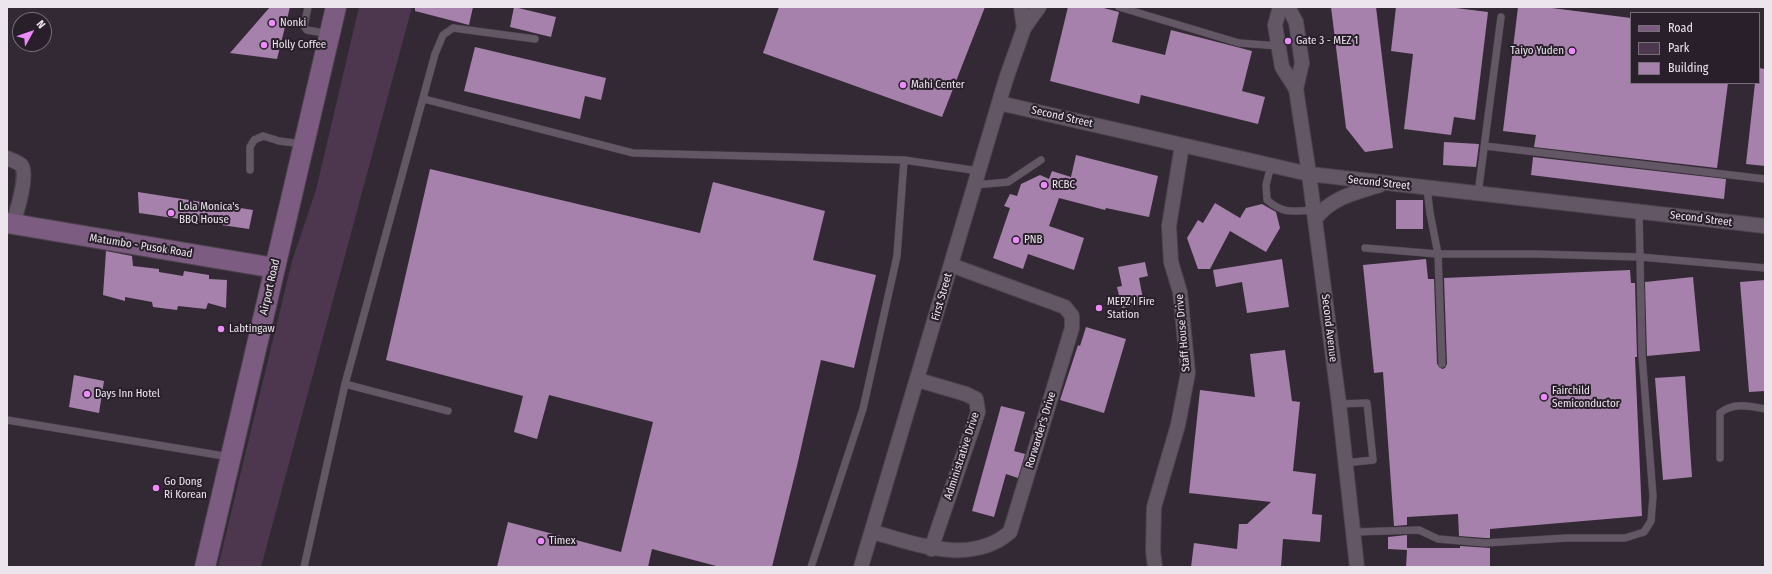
<!DOCTYPE html>
<style>
body{margin:0}
#map{position:relative;width:1772px;height:574px;overflow:hidden;background:#332935;font-family:"Fira Sans Condensed",sans-serif}
canvas{display:block}
.frame{position:absolute;inset:0;border:8px solid #ece5ed;pointer-events:none}
.legend{position:absolute;left:1630px;top:12px;width:130px;height:72px;box-sizing:border-box;background:#291f2b;border:1px solid #776e79;margin:0;padding:5px 7px;list-style:none;font-size:12px;color:#ece5ed}
.legend li{display:flex;align-items:center;gap:8px;height:20px}
.legend b{width:20px;border:1px solid #776e79}
.north{position:absolute;left:12px;top:12px;width:40px;height:40px;box-sizing:border-box;background:#291f2b;border:1px solid #776e79;border-radius:50%;rotate:50deg;font-size:11px;font-weight:700;line-height:16px;text-align:center;color:#ece5ed}
.north::after{content:'';display:block;margin:auto;width:14px;height:18px;background:#ec8cfb;clip-path:polygon(50% 0,100% 100%,50% 72%,0 100%)}
</style>
<div id="map">
<canvas width="1772" height="574"></canvas>
<div class="frame"></div>
<ul class="legend">
<li><b style="height:5px;background:#7c5c81"></b>Road</li>
<li><b style="height:11px;background:#4c374f"></b>Park</li>
<li><b style="height:11px;background:#a681ab"></b>Building</li>
</ul>
<div class="north">N</div>
</div>
<script>
const context = document.querySelector('canvas').getContext('2d');
context.lineJoin = 'round';
function fill(path, color) { context.fillStyle = color; context.fill(path, 'evenodd'); }
function trace(path, color, width, dash) { context.strokeStyle = color; context.lineWidth = width; context.lineCap = dash ? 'butt' : 'round'; context.setLineDash(dash || []); context.stroke(path); }
function write(font, color, halo, rows, align = 'center') {
  context.font = font + ' "Fira Sans Condensed",sans-serif'; context.lineWidth = 4; context.setLineDash([]); context.textBaseline = 'middle'; context.strokeStyle = halo; context.fillStyle = color; for (const [text, x, y, turn = 0] of rows) {
    context.save(); context.translate(x, y); context.rotate((+turn || 0) * Math.PI / 180); context.textAlign = isNaN(turn) ? turn : align; if (halo) context.strokeText(text, 0, 0); context.fillText(text, 0, 0); context.restore();
  }
}
fill(new Path2D(`
 M359,7H412L261,567H218L292,261L316,190Z`), '#4c374f');
fill(new Path2D(`
 M270,7H290L277,59L230,53Z
 M415,7H473L469,25L415,11Z
 M514,7L556,17L551,37L510,27Z
 M779,7H985L942,117L763,53Z
 M1068,7H1100L1119,12L1112,42L1165,55L1171,30L1252,51L1242,91L1265,97L1258,124L1141,95L1139,104L1050,81Z
 M1331,7H1376L1393,148L1365,152L1346,128Z
 M1396,7H1448L1488,12L1475,120L1454,117L1451,135L1404,129L1413,54L1391,51Z
 M1518,7H1544L1631,18V83H1728L1717,168L1534,147L1536,135L1503,131Z
 M475,47L606,78L601,100L585,96L580,119L464,91Z
 M1759,68L1765,69V166L1746,164L1755,83H1759Z
 M1444,142L1479,144L1476,167L1443,165Z
 M1076,155L1158,176L1149,217L1106,208L1105,210L1059,198L1049,226L1084,238L1074,270L1028,254L1023,269L993,258L1010,208L1004,206L1010,194L1017,196L1021,184L1040,175L1049,179L1052,171L1071,177Z
 M1533,157L1726,179L1724,199L1531,175Z
 M430,169L700,233L713,182L825,211L813,260L876,275L854,368L821,360L797,466L772,567H720L652,549L648,567H497L508,522L621,552L653,422L549,395L537,439L514,432L523,396L386,360Z
 M138,192L253,210L249,229L139,213Z
 M1396,200H1423V229H1396Z
 M1215,203L1240,218L1246,208L1262,204L1276,212L1280,228L1266,252L1230,231L1210,269H1198L1187,238L1198,220L1203,223Z
 M106,251L132,256L133,266L159,269V272L183,276L184,271L209,275V279L227,280L226,308L208,303L206,309L178,306L177,310L153,307L152,302L125,297V301L103,295Z
 M1282,259L1289,307L1247,313L1242,282L1216,287L1213,270Z
 M1426,259L1428,279H1434L1437,364L1442,369L1445,368L1447,364L1444,278L1630,270L1631,283H1635L1637,357H1635L1642,516L1490,529V538H1485L1459,536L1458,514L1407,517V525L1394,526L1383,372L1374,373L1363,265Z
 M1145,262L1148,276L1139,278L1144,304L1122,308L1117,287L1122,286L1118,267Z
 M1693,277L1700,351L1647,356L1645,282Z
 M1765,280V391L1749,392L1740,282Z
 M1086,327L1126,339L1104,413L1060,400L1078,345L1080,346Z
 M1285,350L1292,401L1300,402L1293,471L1316,474L1312,514L1322,515L1320,542L1283,539L1281,567H1191L1194,543L1237,549L1239,524H1247L1271,502L1189,493L1200,390L1255,397L1250,354Z
 M74,375L104,381L99,413L69,407Z
 M1685,376L1692,477L1663,480L1655,378Z
 M1001,406L1025,412L1014,451L1025,454L1018,478L1006,474L994,517L972,511Z
 M1407,535V548H1460V546L1490,548V567H1406L1407,550L1388,549V537Z`), '#a681ab');
const lane = new Path2D(`
 M308,7L304,26L307,30L329,34
 M1119,7L1239,43L1279,46
 M424,99L633,153L904,160L979,171
 M1485,146L1765,179
 M1271,165L1266,185L1267,200C1285,215 1292,211 1314,210
 M250,170V147L254,140L263,136L279,141L303,144
 M975,185L1008,182L1041,160
 M1427,188L1430,213L1438,254L1442,364
 M1478,194L1501,17
 M1365,248L1438,254H1537L1640,257L1765,268
 M345,384L448,411
 M1339,404L1367,403L1373,460L1345,463
 M7,420L230,457
 M1720,458V413C1733,402 1750,406 1765,409
 M1353,532L1419,530L1438,539L1485,543L1567,538H1625L1644,532L1651,521L1653,496L1642,355L1639,212
 M304,567L345,384L435,54L443,35L453,28L535,39
 M811,567L863,409L897,256L904,160`);
const street = new Path2D(`
 M1021,7L1024,28
 M1280,7L1275,25L1282,67L1296,89L1309,174L1339,404L1357,567
 M1288,7L1296,22L1302,63L1296,89
 M999,103L1309,174L1765,226
 M7,158C11,160 18,162 21,165C29,173 16,214 13,225
 M1315,219C1332,197 1355,193 1380,185
 M918,380L966,394L976,399L978,412L931,549
 M873,532C916,544 971,566 1010,532L1072,328V316L1065,307L951,265
 M861,567L1006,79L1024,28L1039,7
 M1155,567L1153,551L1154,507L1178,425L1188,373L1180,292L1171,262L1169,226L1182,145`);
const secondary = new Path2D(`
 M7,223L275,268
 M205,567L336,7`);
trace(lane, '#4d444e', 8);
trace(street, '#4d444e', 16);
trace(secondary, '#4d444e', 22);
trace(lane, '#635765', 7);
trace(street, '#635765', 14);
trace(secondary, '#7c5c81', 20);
for (const [x, y, r, color] of [
 [272,23,4,"#ec8cfb"],
 [1288,41,4,"#ec8cfb"],
 [264,45,4,"#ec8cfb"],
 [1572,51,4,"#ec8cfb"],
 [903,85,4,"#ec8cfb"],
 [1044,185,4,"#ec8cfb"],
 [171,213,4,"#ec8cfb"],
 [1016,240,4,"#ec8cfb"],
 [1099,308,4,"#ec8cfb"],
 [221,329,4,"#ec8cfb"],
 [87,394,4,"#ec8cfb"],
 [1544,397,4,"#ec8cfb"],
 [156,488,4,"#ec8cfb"],
 [541,541,4,"#ec8cfb"]
]) { const dot = new Path2D(); dot.arc(x, y, r, 0, 2 * Math.PI); context.fillStyle = color; context.fill(dot); trace(dot, '#291f2b', 1.5); }
write('11px', '#ece5ed', '#291f2b', [
 ["Nonki",280,23],
 ["Gate 3 - MEZ 1",1296,41],
 ["Holly Coffee",272,45],
 ["Taiyo Yuden",1564,51,"right"],
 ["Mahi Center",911,85],
 ["RCBC",1052,185],
 ["Lola Monica's",179,207],
 ["BBQ House",179,220],
 ["PNB",1024,240],
 ["MEPZ I Fire",1107,302],
 ["Station",1107,315],
 ["Labtingaw",229,329],
 ["Fairchild",1552,391],
 ["Semiconductor",1552,404],
 ["Days Inn Hotel",95,394],
 ["Go Dong",164,482],
 ["Ri Korean",164,495],
 ["Timex",549,541]
], 'left');
write('11px', '#ece5ed', '#291f2b', [
 ["Second Street",1062,117,13],
 ["Second Street",1379,183,6],
 ["Second Street",1701,219,7],
 ["Matumbo - Pusok Road",141,246,9],
 ["Airport Road",270,287,-77],
 ["First Street",942,297,-74],
 ["Second Avenue",1329,328,83],
 ["Staff House Drive",1183,333,-95],
 ["Rorwarder's Drive",1041,430,-73],
 ["Administrative Drive",962,456,-72]
]);
</script>
